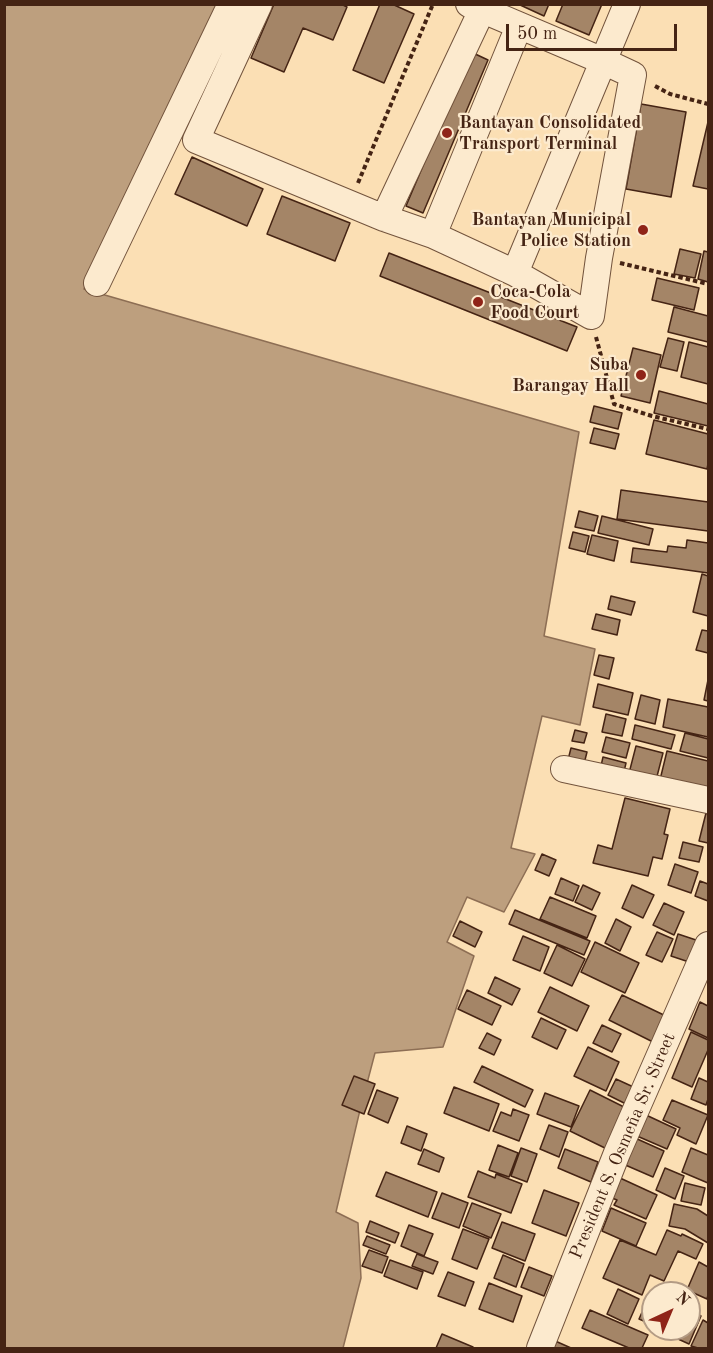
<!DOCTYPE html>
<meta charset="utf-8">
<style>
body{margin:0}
#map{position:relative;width:713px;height:1353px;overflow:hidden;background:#fbdfb4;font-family:"Old Standard TT",serif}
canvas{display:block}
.frame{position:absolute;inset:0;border:6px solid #452414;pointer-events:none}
.north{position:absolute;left:641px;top:1281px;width:60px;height:60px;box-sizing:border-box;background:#fceace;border:2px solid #b39b84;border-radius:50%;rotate:44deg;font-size:16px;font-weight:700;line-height:24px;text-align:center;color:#452414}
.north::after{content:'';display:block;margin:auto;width:21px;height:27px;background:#8f2418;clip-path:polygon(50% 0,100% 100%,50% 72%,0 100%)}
.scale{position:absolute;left:506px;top:24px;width:171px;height:27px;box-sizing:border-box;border:3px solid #452414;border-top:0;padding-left:8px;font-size:18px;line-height:21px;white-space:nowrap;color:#452414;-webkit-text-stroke:4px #fceace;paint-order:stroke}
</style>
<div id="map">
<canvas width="713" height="1353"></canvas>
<div class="frame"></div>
<div class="north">N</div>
<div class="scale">50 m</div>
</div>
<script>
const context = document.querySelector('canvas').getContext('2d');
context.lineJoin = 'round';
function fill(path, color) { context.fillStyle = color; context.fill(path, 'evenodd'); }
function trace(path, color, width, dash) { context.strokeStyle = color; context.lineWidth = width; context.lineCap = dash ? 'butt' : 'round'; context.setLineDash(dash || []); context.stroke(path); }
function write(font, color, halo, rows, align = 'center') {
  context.font = font + ' "Old Standard TT",serif'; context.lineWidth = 4.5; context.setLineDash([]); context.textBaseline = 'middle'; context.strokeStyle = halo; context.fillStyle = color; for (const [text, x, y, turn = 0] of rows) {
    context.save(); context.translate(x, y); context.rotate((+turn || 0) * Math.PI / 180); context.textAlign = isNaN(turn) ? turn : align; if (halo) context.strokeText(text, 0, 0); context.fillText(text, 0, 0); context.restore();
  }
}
const water = new Path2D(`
 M5,5H217L84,289L579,432L544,636L595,649L580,725L542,716L511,848L535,854L504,912L467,897L447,942L474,956L443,1047L375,1053L360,1110L336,1212L358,1223L361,1278L343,1348H5Z`);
fill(water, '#bd9f7e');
trace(water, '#8d6e54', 1.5);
const building = new Path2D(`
 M274,4H341L347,7L333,40L303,28L284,72L251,58Z
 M380,4H392L414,14L384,83L353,70Z
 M518,4H549L544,16Z
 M563,4H602L589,35L556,21Z
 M471,52L488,60L423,213L406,206Z
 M641,104L686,112L671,197L626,189Z
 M708,122V189L693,186Z
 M192,157L263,189L247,226L175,194Z
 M282,196L350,223L335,261L267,234Z
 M680,249L701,254L695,278L674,274Z
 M704,251L708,252V282L698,279Z
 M389,253L577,327L567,351L380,276Z
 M657,278L699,288L694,310L652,300Z
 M674,307L708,316V342L668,332Z
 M668,338L684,342L677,371L660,367Z
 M689,342L708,347V384L681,377Z
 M633,348L661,355L650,403L621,396Z
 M659,391L708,404V426L654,413Z
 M594,406L622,413L618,429L590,422Z
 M654,420L708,434V464L707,469L646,454Z
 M594,428L619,434L615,449L590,443Z
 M621,490L708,502V531L617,519Z
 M579,511L598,516L594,531L575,527Z
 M602,516L653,529L649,545L598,533Z
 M573,532L589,536L585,552L569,548Z
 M592,535L618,541L614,561L587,554Z
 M687,540L708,543V573L631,562L633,548L667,552L668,546L686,548Z
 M702,574L708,576V616L693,612Z
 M611,596L635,602L631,615L608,609Z
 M596,614L620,620L617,635L592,629Z
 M702,630L708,631V653L696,650Z
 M599,655L614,658L609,679L594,675Z
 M708,680V701L704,700Z
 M598,684L633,693L628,715L593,707Z
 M641,695L660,700L655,724L635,719Z
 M668,699L708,707V737L663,727Z
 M606,714L626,719L622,736L602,732Z
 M635,725L675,735L671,749L632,739Z
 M575,730L587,733L584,743L572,741Z
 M685,733L708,739V758L680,751Z
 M606,737L630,743L626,758L602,752Z
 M636,746L663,753L654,788L627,781Z
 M571,748L587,752L582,772L566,768Z
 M667,751L708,761V796L659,784Z
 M603,757L626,763L622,780L599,775Z
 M625,798L670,809L664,834L668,835L662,859L653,857L648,876L593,863L598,845L612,849Z
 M706,813L708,814V843L699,841Z
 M683,842L703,847L699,862L679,858Z
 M542,854L556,860L549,876L535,870Z
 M675,864L698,872L691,893L668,885Z
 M561,878L579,886L573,901L555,894Z
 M700,881L708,884V901L695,896Z
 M583,885L600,893L592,910L575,902Z
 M632,885L654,895L643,918L622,908Z
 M550,897L596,916L587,938L540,919Z
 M664,903L684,912L674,935L653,925Z
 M515,910L590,941L584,955L509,924Z
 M616,919L631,927L620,951L605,943Z
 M460,921L482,932L475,947L453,936Z
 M657,932L673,939L662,962L646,955Z
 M678,934L699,941L692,963L671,956Z
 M523,936L549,947L540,971L513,960Z
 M595,942L639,963L625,993L581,972Z
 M557,945L585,959L572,986L544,973Z
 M495,977L520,989L512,1005L488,993Z
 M550,987L589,1006L577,1031L538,1012Z
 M467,990L501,1006L492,1025L458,1009Z
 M622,995L668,1017L655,1043L609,1020Z
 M700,1002L708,1006V1038L689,1029Z
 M541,1018L566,1030L557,1049L532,1037Z
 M602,1025L621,1034L612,1052L593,1043Z
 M691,1032L708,1040V1050L692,1087L672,1078Z
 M487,1033L501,1040L494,1055L479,1048Z
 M588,1047L619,1062L606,1091L574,1076Z
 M482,1066L533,1090L525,1107L474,1082Z
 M354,1076L375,1084L364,1114L342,1105Z
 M699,1078L708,1082V1099L706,1105L691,1099Z
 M616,1079L640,1090L632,1107L608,1095Z
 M454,1087L499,1104L489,1131L444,1113Z
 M377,1090L398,1098L388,1123L368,1114Z
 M590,1090L628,1109L609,1150L570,1131Z
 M545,1093L579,1106L571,1127L537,1114Z
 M672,1100L708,1115L696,1144L677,1135L680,1128L663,1120Z
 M513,1109L529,1115L519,1141L493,1131L501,1112L511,1116Z
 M646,1115L676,1129L667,1149L637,1136Z
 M549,1125L568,1132L559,1157L540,1149Z
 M407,1126L427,1134L421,1151L401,1143Z
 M635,1138L664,1151L653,1177L623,1164Z
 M498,1145L518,1153L509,1177L489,1170Z
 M521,1148L537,1154L527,1182L511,1176Z
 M691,1148L708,1155V1183L682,1172Z
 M424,1149L444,1158L439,1172L418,1164Z
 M565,1149L598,1162L591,1182L558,1168Z
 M665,1168L684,1176L675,1199L656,1190Z
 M478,1171L495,1178L496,1174L522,1184L511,1213L468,1197Z
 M386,1172L437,1192L428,1217L376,1196Z
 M620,1178L657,1195L646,1219L614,1205L617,1200L612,1198Z
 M685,1183L705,1188L701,1205L681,1201Z
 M544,1190L579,1203L566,1236L532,1223Z
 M442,1193L468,1203L459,1228L432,1218Z
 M472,1203L501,1214L491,1238L463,1226Z
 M674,1204L697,1209L708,1216V1243L685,1229L669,1226Z
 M611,1208L646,1223L636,1246L602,1231Z
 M370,1221L399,1233L395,1243L366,1232Z
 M502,1222L535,1234L525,1261L492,1248Z
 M409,1225L433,1234L424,1256L401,1246Z
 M463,1229L489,1239L477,1269L452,1259Z
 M667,1230L681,1236L682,1234L703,1244L696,1259L678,1251L664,1281L650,1275L642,1295L603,1278L620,1240L656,1255Z
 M367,1236L390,1245L386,1254L363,1245Z
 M369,1250L388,1257L382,1273L362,1266Z
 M417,1254L438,1262L433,1274L412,1266Z
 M503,1255L524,1264L516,1287L494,1278Z
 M390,1260L423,1272L417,1289L384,1276Z
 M699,1262L708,1267V1295L707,1299L687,1290Z
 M529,1267L552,1276L544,1296L521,1287Z
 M448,1272L474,1282L465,1306L438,1296Z
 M489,1283L522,1296L513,1322L479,1309Z
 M618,1289L639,1299L628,1324L607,1314Z
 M651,1292L653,1294V1325L639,1319Z
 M590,1310L648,1335L642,1348H629L582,1328Z
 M689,1310L701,1316L689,1344L665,1333L667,1329H689Z
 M703,1320L708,1323V1348H698L691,1346Z
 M442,1334L473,1347V1348H436Z
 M553,1340L571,1348H549Z`);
fill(building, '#a48567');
trace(building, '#452414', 1.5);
const minor = new Path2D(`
 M259,4L196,140L384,218L433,235L515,273L591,316L599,258L633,75L603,61L469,4
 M384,218L482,10
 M433,235L519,26
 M515,273L627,4
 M97,283L231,4
 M564,769L708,800
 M540,1348L617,1153L708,945`);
trace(minor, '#72533c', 28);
trace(new Path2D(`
 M655,86L670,94L708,104
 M358,183L433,4
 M620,263L708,284
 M596,337L614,404L652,416L708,429`), '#452414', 4, [4.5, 3]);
trace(minor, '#fceace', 26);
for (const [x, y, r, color] of [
 [447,133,6,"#8f2418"],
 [643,230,6,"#8f2418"],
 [478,302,6,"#8f2418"],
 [641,375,6,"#8f2418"]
]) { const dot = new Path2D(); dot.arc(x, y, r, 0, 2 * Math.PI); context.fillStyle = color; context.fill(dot); trace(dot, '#fceace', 2); }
write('bold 18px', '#452414', '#fceace', [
 ["Bantayan Consolidated",459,123],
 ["Transport Terminal",459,144],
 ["Bantayan Municipal",631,220,"right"],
 ["Police Station",631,241,"right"],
 ["Coca-Cola",490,292],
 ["Food Court",490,313],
 ["Suba",629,365,"right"],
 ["Barangay Hall",629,386,"right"]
], 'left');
write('18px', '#452414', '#fceace', [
 ["President S. Osmeña Sr. Street",623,1146,-67]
]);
</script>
